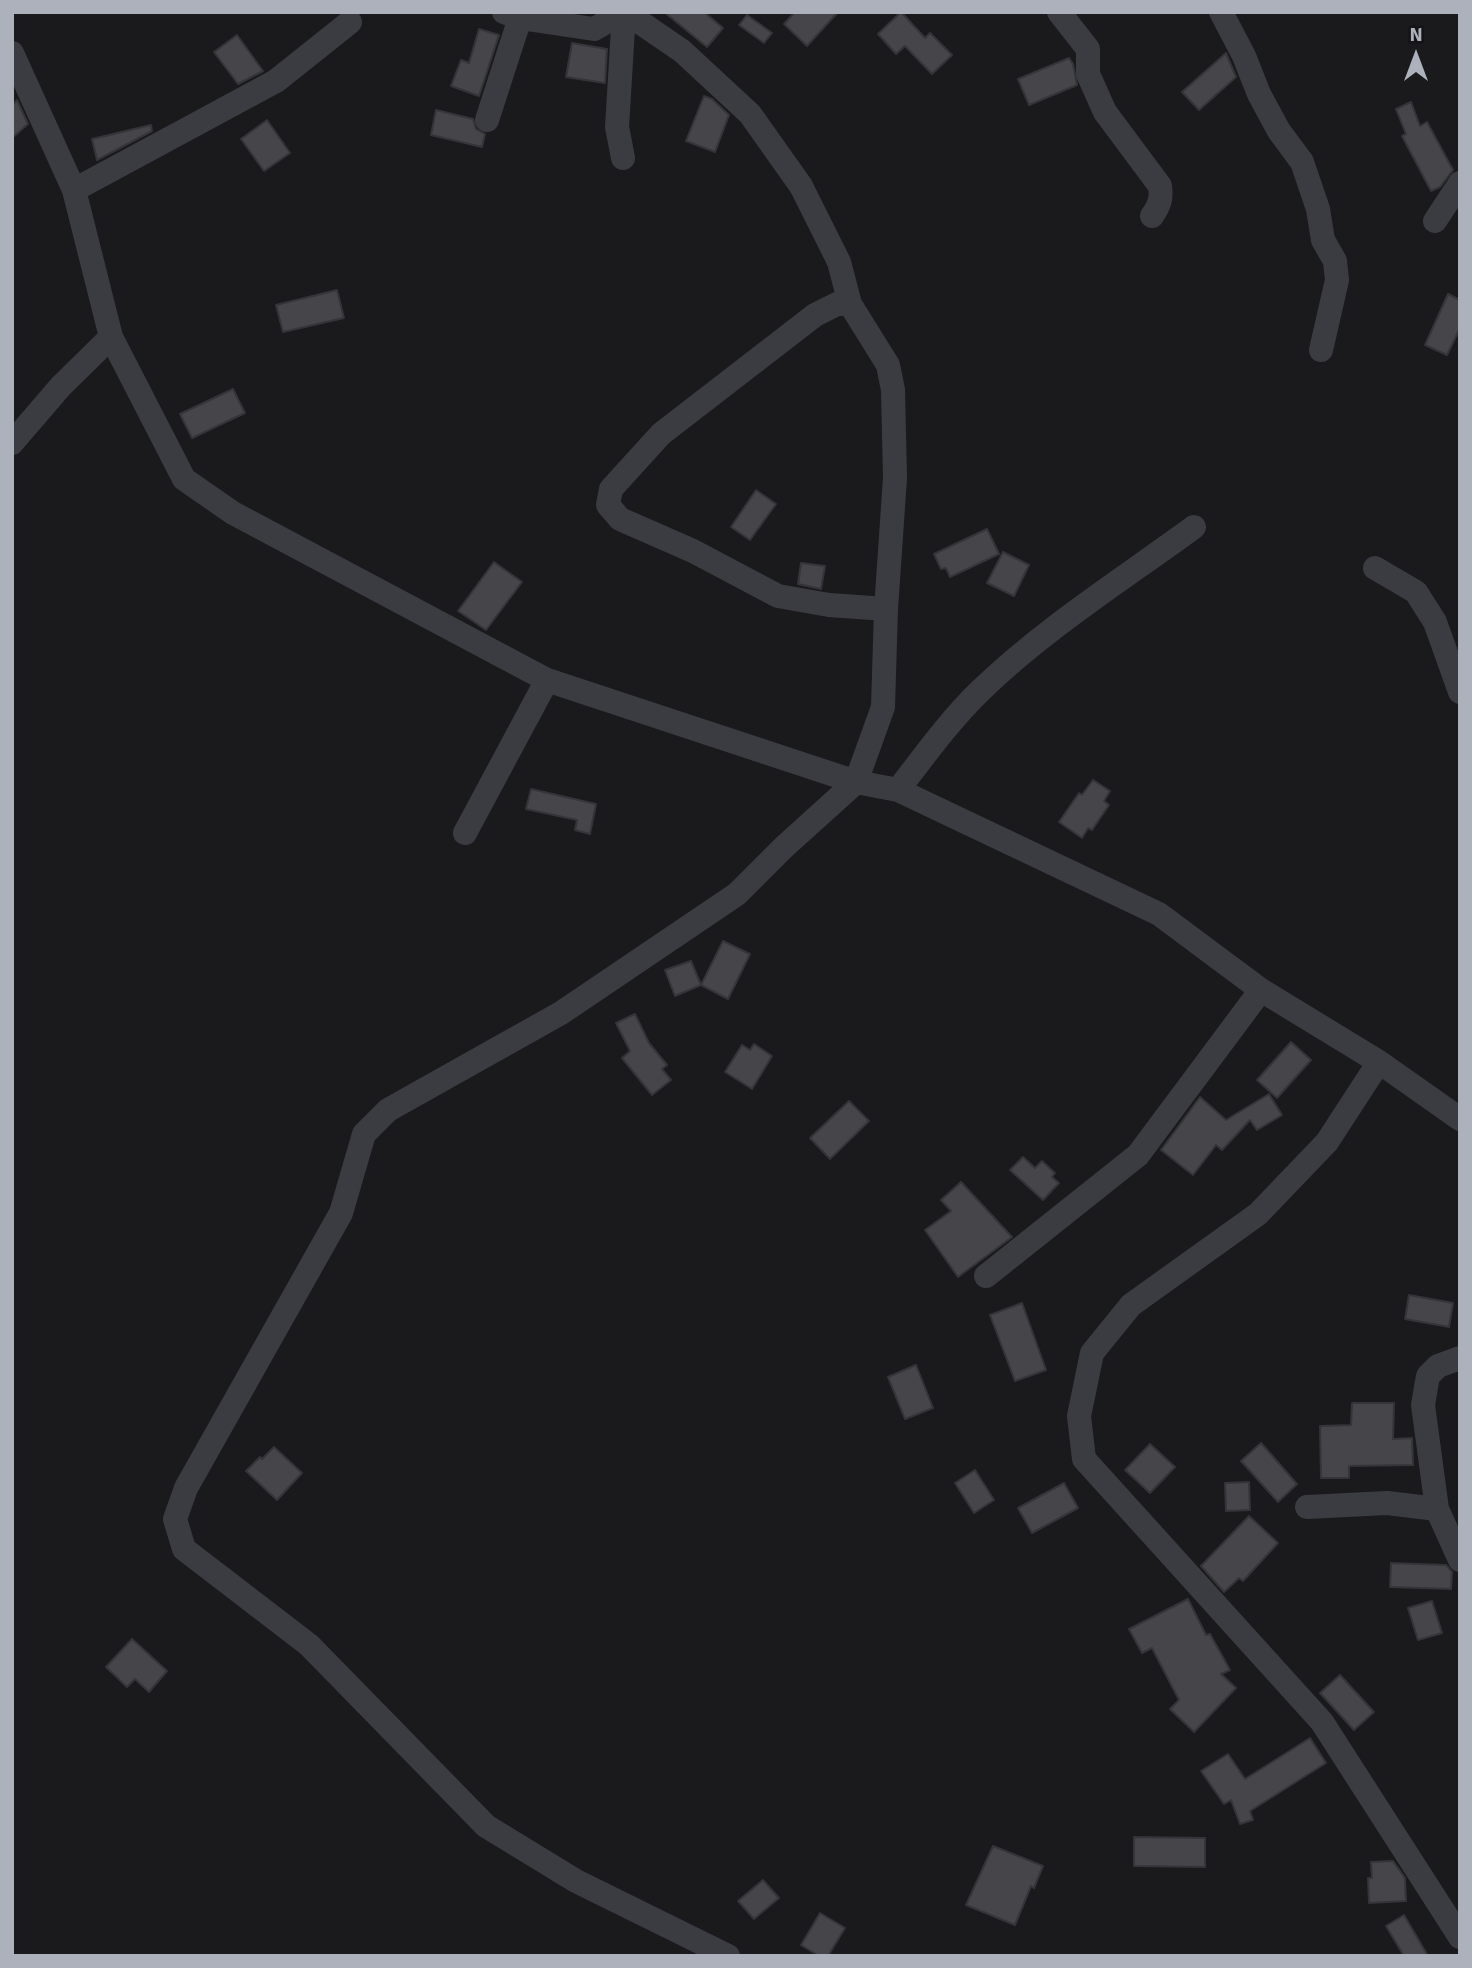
<!DOCTYPE html>
<style>
body{margin:0}
#map{position:relative;width:1472px;height:1968px;overflow:hidden;background:#1a1a1d;font-family:Signika,sans-serif}
canvas{display:block}
.frame{position:absolute;inset:0;border:14px solid #adb1bc;pointer-events:none}
.north{position:absolute;left:1381px;top:21px;width:70px;height:70px;-webkit-text-stroke:5px #151518;paint-order:stroke;rotate:0deg;font-size:19px;font-weight:700;line-height:28px;text-align:center;color:#adb1bc}
.north::after{content:'';display:block;margin:auto;width:24px;height:32px;background:#adb1bc;clip-path:polygon(50% 0,100% 100%,50% 72%,0 100%)}
</style>
<div id="map">
<canvas width="1472" height="1968"></canvas>
<div class="frame"></div>
<div class="north">N</div>
</div>
<script>
const context = document.querySelector('canvas').getContext('2d');
context.lineJoin = 'round';
function fill(path, color) { context.fillStyle = color; context.fill(path, 'evenodd'); }
function trace(path, color, width, dash) { context.strokeStyle = color; context.lineWidth = width; context.lineCap = dash ? 'butt' : 'round'; context.setLineDash(dash || []); context.stroke(path); }
const building = new Path2D(`
 M664,12H704L723,28L707,47Z
 M795,12H838L807,46L784,24Z
 M901,12L925,38L930,33L952,55L932,74L905,46L896,54L878,34Z
 M747,15L772,33L764,43L739,25Z
 M479,29L499,35L479,96L451,86L461,60L469,63Z
 M237,35L263,71L238,84L214,52Z
 M572,43L607,49L605,83L566,77Z
 M1226,53L1236,77L1199,110L1182,92Z
 M1069,58L1073,64L1077,85L1029,105L1018,79Z
 M704,96L712,99L729,115L715,152L686,141Z
 M17,100L28,124L12,138V105Z
 M1411,102L1420,126L1427,122L1453,170L1440,187L1431,191L1402,136L1406,134L1396,109Z
 M436,110L473,119L476,129L485,134L482,147L431,135Z
 M267,120L290,153L264,171L241,139Z
 M151,125L152,131L97,160L92,139Z
 M337,290L344,318L283,332L276,305Z
 M1448,294L1460,300V328L1447,355L1425,345Z
 M233,389L245,413L192,438L180,414Z
 M756,490L776,504L750,540L731,527Z
 M987,529L999,554L950,577L946,568L941,569L934,554Z
 M1003,552L1029,565L1014,596L987,583Z
 M494,562L522,582L486,630L458,611Z
 M801,563L825,566L821,589L798,584Z
 M1093,780L1110,791L1104,801L1109,805L1092,830L1088,828L1082,838L1059,822L1079,793L1082,795Z
 M531,789L596,804L590,834L575,830L577,820L526,809Z
 M723,941L750,954L728,999L701,985L675,996L665,970L691,961L701,985Z
 M635,1014L649,1043L667,1065L662,1069L671,1080L652,1095L622,1058L630,1051L616,1023Z
 M1291,1042L1311,1060L1277,1098L1257,1080Z
 M754,1044L772,1056L752,1089L725,1072L742,1045L750,1050Z
 M1269,1094L1282,1115L1257,1130L1250,1120L1222,1150L1216,1145L1193,1175L1161,1150L1200,1097L1226,1120Z
 M849,1101L869,1121L830,1159L810,1138Z
 M1023,1157L1035,1168L1042,1161L1055,1173L1052,1177L1059,1183L1043,1200L1010,1170Z
 M961,1182L1012,1237L958,1277L925,1230L951,1211L941,1200Z
 M1409,1295L1453,1303L1449,1327L1405,1319Z
 M1022,1303L1046,1370L1015,1381L990,1315Z
 M916,1365L933,1408L905,1419L888,1377Z
 M1352,1403H1394L1393,1439L1412,1438L1413,1465L1349,1466V1478H1321L1320,1426L1351,1425Z
 M1261,1443L1297,1484L1278,1502L1241,1461Z
 M1150,1444L1175,1467L1150,1493L1125,1470Z
 M274,1447L302,1473L277,1500L246,1471L260,1457L262,1459Z
 M975,1470L994,1500L974,1513L955,1483Z
 M1249,1482L1250,1510L1226,1511L1225,1483Z
 M1064,1483L1078,1508L1032,1533L1018,1508Z
 M1249,1516L1278,1543L1243,1581L1239,1578L1224,1592L1201,1566Z
 M1391,1563L1446,1565L1452,1572L1451,1589L1390,1587Z
 M1188,1599L1206,1635L1210,1634L1230,1670L1221,1674L1236,1688L1194,1732L1170,1709L1179,1700L1152,1648L1142,1653L1129,1629Z
 M1432,1601L1442,1633L1418,1640L1408,1608Z
 M132,1639L167,1671L149,1692L135,1679L127,1687L106,1667Z
 M1340,1675L1374,1712L1354,1730L1320,1693Z
 M1310,1738L1326,1763L1250,1811L1253,1820L1240,1824L1231,1800L1224,1804L1201,1771L1228,1754L1245,1779Z
 M1134,1837L1205,1838V1867L1134,1866Z
 M993,1846L1043,1866L1034,1888L1031,1886L1015,1925L966,1905Z
 M1393,1861L1405,1878L1406,1901L1369,1903L1368,1878H1372L1371,1862Z
 M763,1880L779,1898L754,1919L738,1901Z
 M820,1913L845,1928L828,1956H819L801,1945Z
 M1404,1915L1428,1956H1404L1386,1926Z`);
fill(building, '#45454a');
trace(building, '#353439', 2);
trace(new Path2D(`
 M504,12L520,18L594,29L624,12
 M625,12L682,51L750,114L801,186L839,262L850,304L888,365L893,390L895,478L886,609L883,707L856,782L784,847L737,894L561,1013L388,1110L364,1134L341,1213L186,1488L175,1519L184,1549L309,1645L486,1826L576,1881L728,1956
 M1059,12L1088,49V74L1105,112L1160,186C1162,199 1159,206 1152,216
 M1221,12L1244,56L1259,94L1279,131L1302,162L1318,209L1323,240L1335,261L1337,280L1321,350
 M12,53L74,190L111,337L184,479L233,513L547,680L856,782L898,790L1159,914L1261,990L1379,1062L1460,1119
 M487,120L520,18
 M623,158L617,127L624,12
 M74,190L276,81L350,22
 M1435,221L1460,183
 M850,304H837L815,315L661,434L611,489L608,505L620,519L693,551L778,596L829,605L886,609
 M12,443L61,386L111,337
 M1375,568L1416,592L1435,622L1460,692
 M898,790C924,756 950,720 980,691C1044,629 1123,579 1194,527
 M465,833L547,680
 M1379,1062L1327,1142L1258,1214L1131,1305L1092,1353L1079,1416L1084,1459L1322,1722L1460,1937
 M986,1276L1138,1155L1261,990
 M1460,1358L1438,1366L1428,1376L1423,1405L1437,1509L1460,1560
 M1307,1507L1387,1503L1437,1509`), '#3b3c42', 24);
</script>
